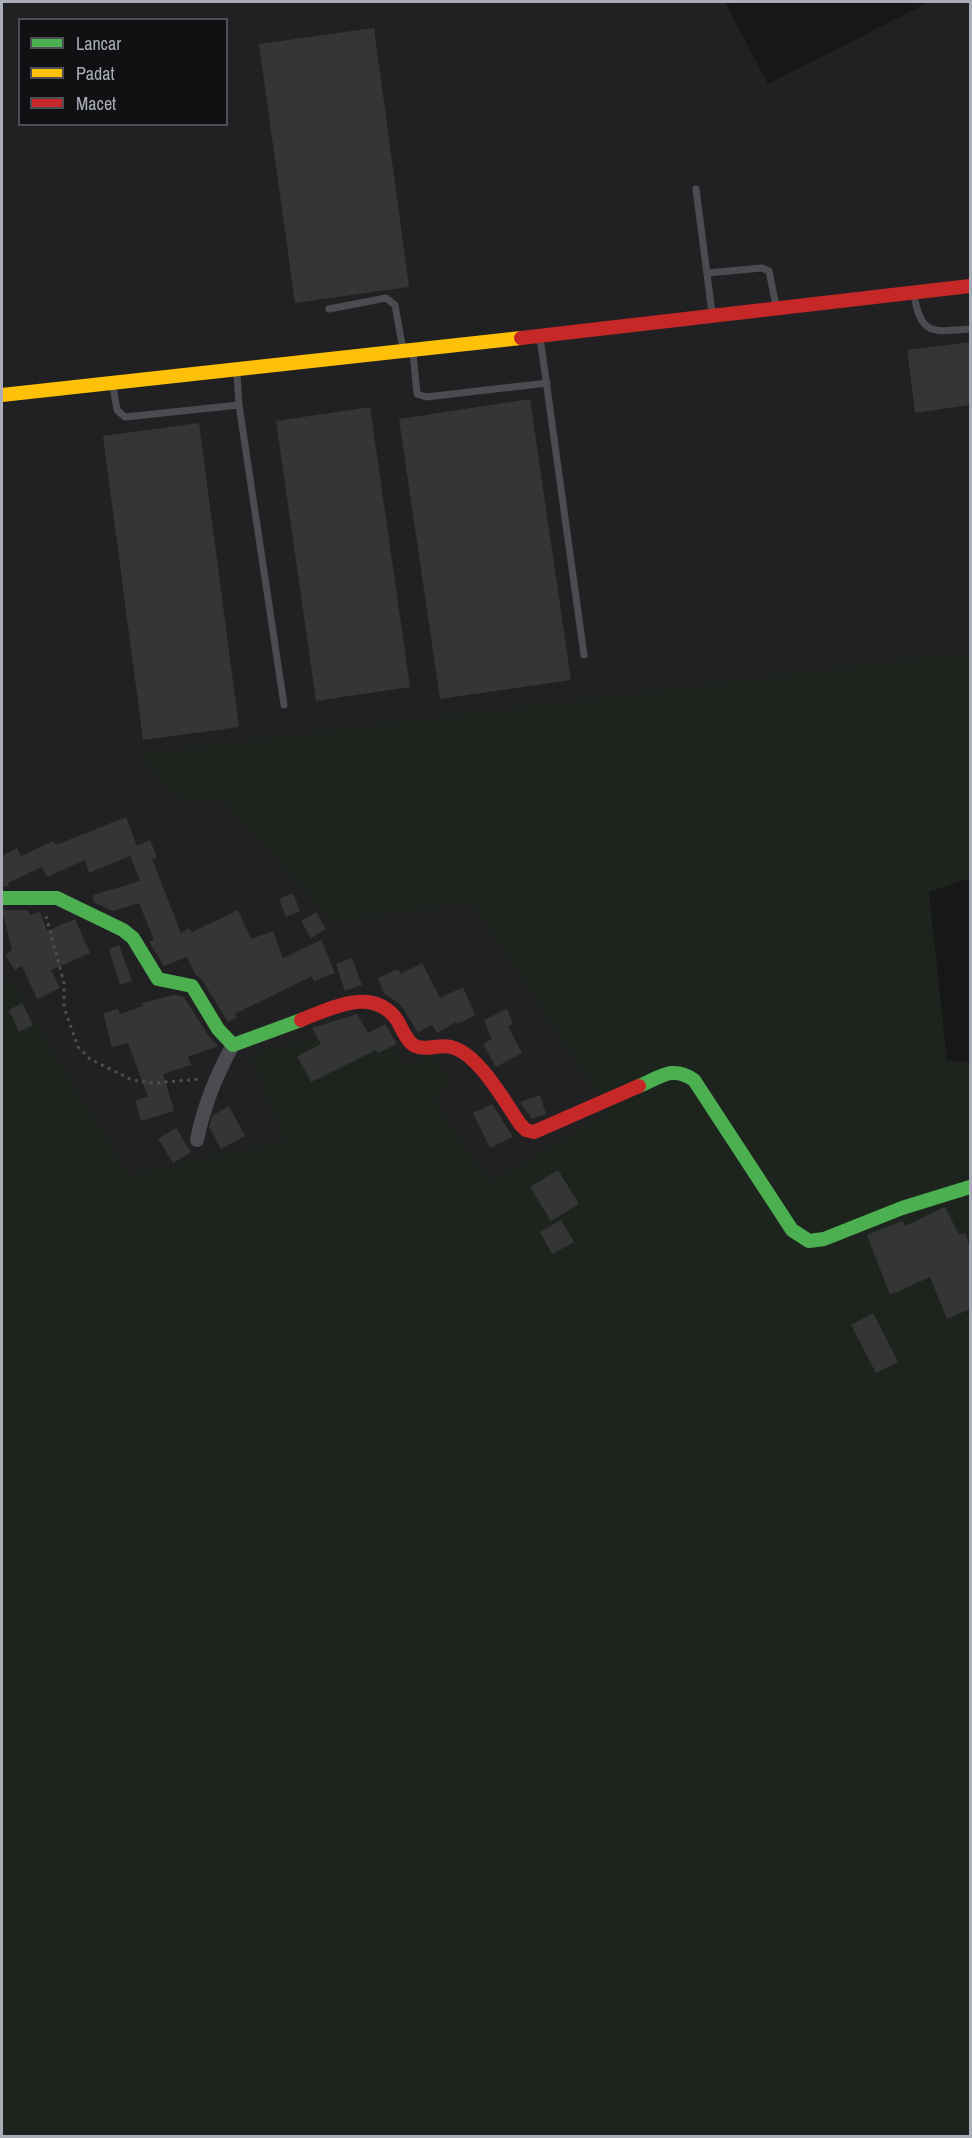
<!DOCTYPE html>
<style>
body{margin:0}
#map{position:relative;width:972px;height:2138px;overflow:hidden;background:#171717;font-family:"Archivo Narrow",sans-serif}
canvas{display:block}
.frame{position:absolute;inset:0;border:3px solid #a8adb8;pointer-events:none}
.legend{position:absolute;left:18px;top:18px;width:210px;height:108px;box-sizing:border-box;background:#111113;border:2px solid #4d4f55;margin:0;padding:8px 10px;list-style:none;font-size:18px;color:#a8adb8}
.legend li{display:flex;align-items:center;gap:12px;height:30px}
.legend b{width:30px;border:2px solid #4d4f55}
</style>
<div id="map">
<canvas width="972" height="2138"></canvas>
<div class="frame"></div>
<ul class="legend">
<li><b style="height:8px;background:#4caf50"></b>Lancar</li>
<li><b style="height:8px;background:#ffc107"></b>Padat</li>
<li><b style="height:8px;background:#c62828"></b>Macet</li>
</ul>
</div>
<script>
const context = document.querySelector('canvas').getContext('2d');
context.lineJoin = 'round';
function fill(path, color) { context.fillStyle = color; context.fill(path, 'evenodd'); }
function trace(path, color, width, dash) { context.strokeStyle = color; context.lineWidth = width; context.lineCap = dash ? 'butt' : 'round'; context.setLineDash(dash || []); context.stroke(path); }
fill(new Path2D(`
 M2,2H725L768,84L929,2H970V878L738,954L970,2136H2ZM20,20H226V124H20Z`), '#212123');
fill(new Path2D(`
 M970,652V878L929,892L947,1060L970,1062V2136H2V981L9,978L128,1174L284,1141L249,1053L377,1027L406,1064L432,1053L452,1083L434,1101L491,1182L609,1111L471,903L333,922L226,804L176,797L139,754Z`), '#1d241e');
fill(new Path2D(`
 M374,28L409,287L295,303L259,44Z
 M970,342V405L915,413L907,350Z
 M530,399L571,680L440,699L399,419Z
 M370,407L410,687L316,701L276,421Z
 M199,423L239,727L143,740L103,436Z
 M126,817L137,846L150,840L157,857L152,859L181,933L189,928L192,932L238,910L251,939L273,931L283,958L321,940L335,973L314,981L312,976L235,1014L237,1018L228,1022L202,980L195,974L187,957L164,966L149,942L154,940L139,903L113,911L94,902L93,895L140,881L130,856L89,873L85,860L47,877L42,867L8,883L9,886H2V856L17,848L21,856L53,841L56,845Z
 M293,893L300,911L286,917L279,899Z
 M2,910H28L30,915L40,912L47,931L75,919L90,953L51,970L60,988L37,999L22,966L15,970L5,955L12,950Z
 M316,912L326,929L311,938L301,921Z
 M119,945L132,981L120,985L109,949Z
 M352,958L362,985L345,991L336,964Z
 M422,963L440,998L463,987L475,1015L457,1024L456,1022L437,1033L432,1025L418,1033L401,1005L384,993L378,978L398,969L401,974Z
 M174,995L184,997L208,1035L218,1046L188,1057L191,1065L163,1074L174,1111L141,1121L135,1100L148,1097L128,1043L112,1047L103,1013L118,1009L120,1014L143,1006L142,1003Z
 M22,1003L33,1025L19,1032L9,1010Z
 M507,1009L513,1024L508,1026L522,1053L496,1067L483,1044L492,1039L484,1020Z
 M357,1014L368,1033L385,1024L397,1044L378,1053L376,1050L311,1082L297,1056L321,1044L312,1028Z
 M540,1095L546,1114L532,1119L520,1102Z
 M492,1104L513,1137L490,1148L473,1113Z
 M229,1106L245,1136L221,1149L209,1127L212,1116Z
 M176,1128L191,1152L173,1163L158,1139Z
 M558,1170L579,1204L551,1221L530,1187Z
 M945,1207L959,1235L965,1233L970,1247V1309L947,1319L930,1277L890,1295L867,1235L902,1221L905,1226Z
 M561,1220L574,1242L552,1254L540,1232Z
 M873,1313L898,1362L876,1373L851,1325Z`), '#353536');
trace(new Path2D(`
 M46,916L64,983V1007L78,1047L90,1059L132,1080L153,1083L202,1079`), '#4d4e52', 3, [3, 4.5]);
trace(new Path2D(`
 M696,189L712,313
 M707,273L762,268L769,271L776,306
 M914,295C921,336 933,332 970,329
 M329,309L386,298L395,305L403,350
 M540,337L584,655
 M413,353L417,394L426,397L547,383
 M237,373L239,405L284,705
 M113,386L117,410L125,417L239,405`), '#4b4c50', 7);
trace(new Path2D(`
 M197,1140C204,1105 216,1075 233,1045`), '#4b4c50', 14);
trace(new Path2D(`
 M2,898H57L123,930L133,938L158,979L192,986L218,1029L233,1045L301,1020
 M639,1086C661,1077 672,1065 694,1080L792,1230L809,1241L824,1239L902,1208L970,1187`), '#4caf50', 14);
trace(new Path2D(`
 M2,395L521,338`), '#ffc107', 14);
trace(new Path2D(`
 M521,338L970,286
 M301,1020C332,1008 373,986 397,1020C402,1028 406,1041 415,1046C426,1051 439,1044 451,1047C478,1053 505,1102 520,1124L526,1130L534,1132L639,1086`), '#c62828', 14);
</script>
